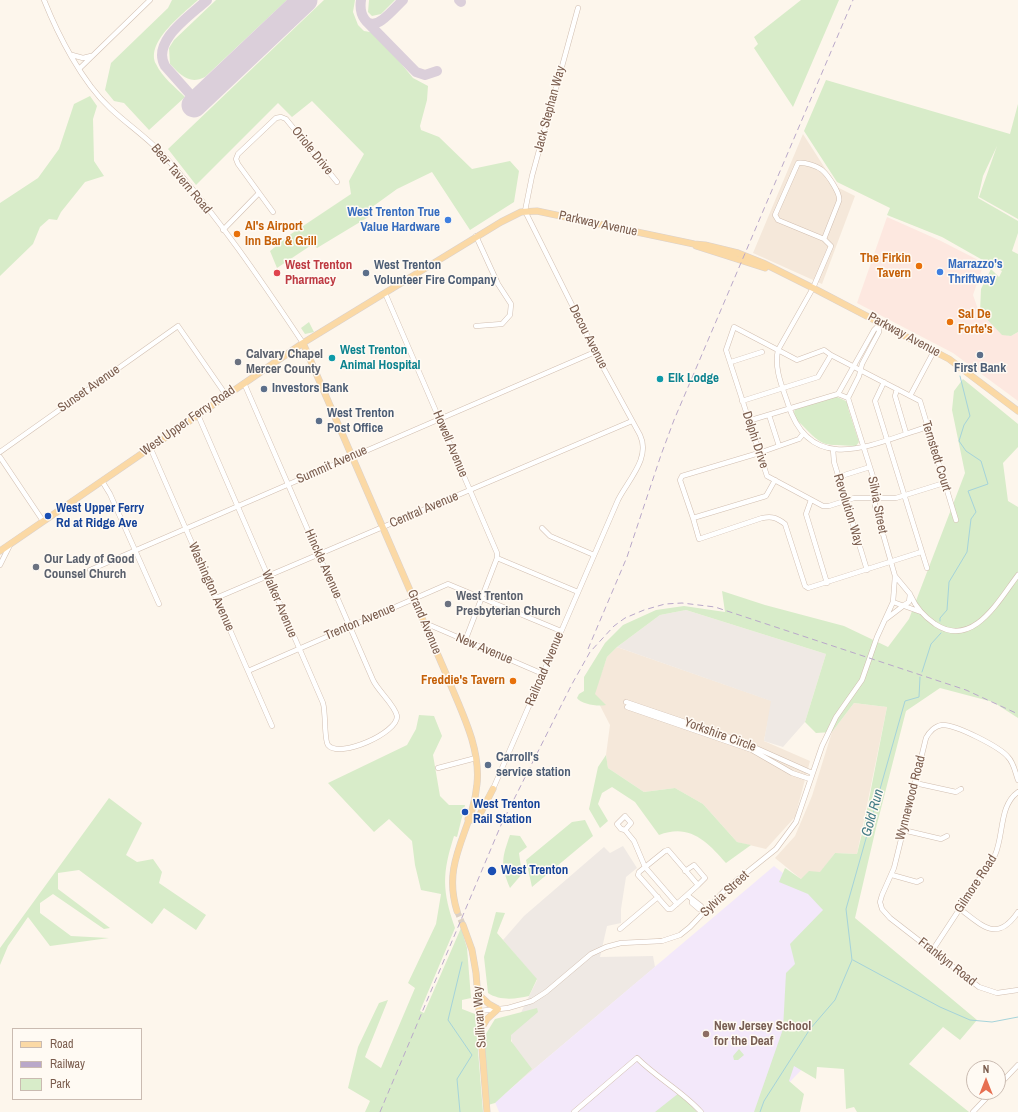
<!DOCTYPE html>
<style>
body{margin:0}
#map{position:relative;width:1018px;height:1112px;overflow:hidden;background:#fdf6ec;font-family:"Archivo Narrow",sans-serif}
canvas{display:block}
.legend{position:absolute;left:12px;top:1028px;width:130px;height:72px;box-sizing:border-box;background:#fffaf3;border:1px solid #cabbb1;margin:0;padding:5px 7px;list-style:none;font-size:12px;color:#7a5c4d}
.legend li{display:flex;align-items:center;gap:8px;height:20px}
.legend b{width:20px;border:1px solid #cabbb1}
.north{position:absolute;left:966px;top:1060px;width:40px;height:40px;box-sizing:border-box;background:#fffaf3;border:1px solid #cabbb1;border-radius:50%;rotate:0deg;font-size:11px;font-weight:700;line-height:16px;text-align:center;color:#7a5c4d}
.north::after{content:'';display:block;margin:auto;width:14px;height:18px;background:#e76f51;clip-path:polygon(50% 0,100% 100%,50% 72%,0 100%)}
</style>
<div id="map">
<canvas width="1018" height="1112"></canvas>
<ul class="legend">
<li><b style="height:5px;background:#fbd9a5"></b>Road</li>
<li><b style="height:5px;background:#b9a8c9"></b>Railway</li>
<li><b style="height:11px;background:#d8ecc9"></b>Park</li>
</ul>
<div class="north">N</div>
</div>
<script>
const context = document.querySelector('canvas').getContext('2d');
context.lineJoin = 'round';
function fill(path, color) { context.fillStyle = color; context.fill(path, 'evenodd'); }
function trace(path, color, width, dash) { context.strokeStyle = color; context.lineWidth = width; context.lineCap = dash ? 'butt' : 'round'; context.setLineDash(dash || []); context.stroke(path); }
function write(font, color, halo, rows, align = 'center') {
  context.font = font + ' "Archivo Narrow",sans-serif'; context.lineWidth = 3; context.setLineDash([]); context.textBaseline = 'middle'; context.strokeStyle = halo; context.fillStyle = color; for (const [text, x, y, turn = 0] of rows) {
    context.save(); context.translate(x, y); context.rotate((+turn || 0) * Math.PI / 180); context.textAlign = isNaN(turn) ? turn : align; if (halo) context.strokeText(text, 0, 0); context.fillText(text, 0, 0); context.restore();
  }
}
fill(new Path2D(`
 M803,134L837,187L855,196L822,284L753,253Z
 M617,647L772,701L764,741L810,761L795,817L766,849L737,842L703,804L675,788L644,792L608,768L606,755L610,725L594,694L607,657Z
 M854,703L887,707L857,854L835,853L820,873L801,879L775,858L795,836L812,796L832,732Z`), '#f5e8da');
fill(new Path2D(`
 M887,217L941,241L984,263L973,295L979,312L986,317L1002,334L1011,336L1018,332V401L953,353L857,303Z`), '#fde8e0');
fill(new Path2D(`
 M686,610L826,654L805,722L783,747L764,741L771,701L617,647L660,615Z
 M623,846L637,868L626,877L621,909V923L607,926L600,957L653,956L655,967L495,1102L513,1045L510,1035L537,980L503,940L524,916L604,847L610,853Z`), '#efe9e4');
fill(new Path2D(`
 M774,866L902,965L761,1112H499L495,1102Z`), '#f3e8fa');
fill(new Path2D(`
 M172,0H198C184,13 145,42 156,64C162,77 175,87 185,97L149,130L124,103L114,101L105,90L111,63L168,8Z
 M216,0H287L205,77C189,85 181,75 170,64L169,48L174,40Z
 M324,0H355L353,12L358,25L364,31L376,33L413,78L428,86L427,100L420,126L421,130L439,137L472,169L510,161L519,171L514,202L470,230L432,172L397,189L368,210L370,216L317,248L313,244L277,268L270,251L291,234L351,194L349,181L364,154L312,101L292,117L278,103L196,185L168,149Z
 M369,0H395L381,14L372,16L368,12Z
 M801,0H839L793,107L754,48L758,44L754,37Z
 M826,80L1010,134L1018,104V219L979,197L997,146L983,176L978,198L1018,221V233L1012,251L1018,254V332L1011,336L1002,335L980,312L981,289L991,269L999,277L1002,271L942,237L887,215L890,208L837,182L804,131Z
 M90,96L97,106L93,119L94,161L104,176L85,182L61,212L57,220L49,219L40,227L33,244L0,276V203L38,178L59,149L74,104Z
 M309,322L314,332L305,334L301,328Z
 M963,379L1018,424V447L1003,463L1008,501L1018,507V718L993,702L940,688L906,711L876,828L855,918L977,1020L960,1040L943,1027L909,1064L969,1112H857L854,1107L846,1109L844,1069L817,1067L816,1079L794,1066L789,1081L804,1094L800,1112H754L783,1029L786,973L795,964L790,944L823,910L808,894L779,882L785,868L801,879L809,871L820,872L835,853L857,854L864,825L887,707L854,703L832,732L816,733L805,722L826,654L686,610L660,615L617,647L607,657L595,694L606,705C598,707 581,704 577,698L579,694L584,691V677L605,643L623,625L656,610L684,606L725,612L722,591L765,605L844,626L888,647L909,619L965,473L952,410L954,391Z
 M835,396L846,401L849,407L848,408L859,442L856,446C823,444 825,449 801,424C797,421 792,415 795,409Z
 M419,715L434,716L442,736L433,755L440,796L449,805H465L457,837L454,836C442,874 442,890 455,928L420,1011L424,1013L461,928L467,948L471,998L462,1000V1009L475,1014L483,1112H365L370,1101L348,1088L358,1047L379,1003L388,1000L365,1057L381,1068L415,988L408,983L436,924L441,894L421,890L415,865L412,841L389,819L374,832L328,783L407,745L416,729Z
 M606,755L608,768L644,792L675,788L703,804L737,842L751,845L726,863C707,841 689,823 659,835L635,802L612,787L602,793L598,804L608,821L600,828L589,809L598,767Z
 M109,798L142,823L126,855L137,862L153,859L162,872L159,883L206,915L196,930L164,908L152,924L79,870L58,873V889L110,928L104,929L53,894L40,903V913L71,936L109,938L50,946L28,917L8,946L0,965V948Z
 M585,820L593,836L532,887L526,860L572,822Z
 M510,835L520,836L527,847L519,853L522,874L510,888C500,864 502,858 510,835Z
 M496,912L505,913L497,933L537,979L529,996C516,999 500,1001 488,993L484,957Z
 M537,1008L538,1012L511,1035V1041L532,1069L495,1103L488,1105L484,1037L495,1019Z
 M739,1049L744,1055L738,1060H734L733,1056Z
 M679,1093L697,1112H655Z`), '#d8ecc9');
trace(new Path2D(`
 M940,621V618L947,610L949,582L967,552L971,519L976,512L968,491L988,484L981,461L966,451L959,441L964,425L970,416L960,376
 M922,672L931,644L941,633
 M853,960L940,1007L970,1020L992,1022L1018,1017
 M460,1112L457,1079L472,1055L448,1020L462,962
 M760,1112L764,1101L810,1029L835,1000L852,960L846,909L905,701L919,697L920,677`), '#a5d3da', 1);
trace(new Path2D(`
 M361,0C359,13 366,32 382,20C389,15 396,7 403,0
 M459,0L461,2
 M366,21L416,72L425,75L437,71
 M197,102L165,66C151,41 190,16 207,0`), '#dbcfda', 10);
trace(new Path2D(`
 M194,105L305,0`), '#dbcfda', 25);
trace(new Path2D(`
 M457,911L463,925`), '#dcd0c4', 6, [6, 3]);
const minor = new Path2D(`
 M44,0C58,35 82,82 110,108C129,126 151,140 168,160C218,217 261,280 303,343
 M72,55L83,58L91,56
 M80,68L150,0
 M273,212L238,164L236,159L238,154L276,118L281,117L286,119L337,182
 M223,230L259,193
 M824,239L839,201C841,194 828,175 822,170C817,166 805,162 798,163L775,215L778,220L824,239L831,246L813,288L778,350L797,360L824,350L831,355
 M385,293L497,553V558L465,641
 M476,326L502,324L510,315L511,304L498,284L476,236
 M731,362L762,352
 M884,382L875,401L927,568
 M897,389L895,396L906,433
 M838,394L848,398L875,483V506L895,576L910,594L909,602L904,605
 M838,394L874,330L881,323
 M910,396L934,351
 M848,398L859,376L862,364L879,332V327
 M742,401L818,377L831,355L920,401L956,520
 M198,415L323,703C326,714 324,740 328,745C339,759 398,733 397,716C395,705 378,691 373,680L244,383
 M769,415L779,446
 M748,421L838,394
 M927,427C875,443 811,478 788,404C782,386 774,369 778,350L734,327L726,350L767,476L823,506H829L854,498H896L944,483
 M150,447L272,726
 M833,449L834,462L867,570
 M0,452L178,326L226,395
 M0,457L43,521
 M838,477L870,467
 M775,480L766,496L693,518L699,539L762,518C773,516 777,518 785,524L805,586L808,588L921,552
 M102,481L110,494L159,604
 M811,500L806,514L827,583
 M693,518L680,480L682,476L759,453L799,439L803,434
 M542,528L550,536L594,555
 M497,558L578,592
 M0,565L10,545
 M90,570L595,352
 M895,576L893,602L921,612
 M911,596C916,608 925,617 935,624C973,649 998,601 1018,575
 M216,598L632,421
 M886,619L903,606
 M425,623L543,674
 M248,671L448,584L561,631
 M626,702L738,740L812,773
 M627,707L752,750L792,773L810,779
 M438,768L476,758
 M1018,780C1015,772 1014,763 1008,757C1000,747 955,724 942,725C935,726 929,732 926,738L894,868L882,895L880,902L882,909L890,918L979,987L997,993L1018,990
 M915,783L956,792L961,789
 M493,789L618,500C628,480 651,458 640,435L604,369L525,211L532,176L578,8
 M625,830L631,823L625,816L617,824L621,829L625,830L634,841L645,867L677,904
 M903,830L941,839L947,836
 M685,871L694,865L705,878L698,885
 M892,875L917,882L921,880
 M687,895L698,885L668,850L665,851L639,872L638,875L668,909H671L687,895L701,906L702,909H699L692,903V900
 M960,909C983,926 997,943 1018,912
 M620,929L658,897
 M932,951L995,855C1004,835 999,805 1018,792
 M479,1011L508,1008L532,1001L546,992L591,954L606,947L621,943L662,941L680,935L690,927L726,889L776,849L796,822L822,746L836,717L862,680L877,637L893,602
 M998,1086L1018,1065
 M574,1112L637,1058C657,1078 682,1091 701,1112
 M973,1112L992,1092`);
const major = new Path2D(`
 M696,246L765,268
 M303,343L447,676C460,709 481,747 477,784C473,831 441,860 457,911
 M0,551L303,343L501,222L521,212L537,211L694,244L705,245L738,253L763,263L813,288L949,359L1018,411
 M468,819L473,820L478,818L493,789
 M463,925L472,950L476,973L487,1112
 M478,994L489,1004L498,1009L487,1019L481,1029`);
trace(minor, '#d1beb0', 5.5);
trace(major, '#dad1cd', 7);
trace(minor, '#fff', 4.5);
trace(major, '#fbd9a5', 6);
trace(new Path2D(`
 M588,649L627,557L661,455L674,420L853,0
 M380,1112L501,825L572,684L590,652L614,626L625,618L644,610L665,604L682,603L715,607L966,690L1018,714`), '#b9a8c9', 1, [6, 4]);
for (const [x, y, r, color] of [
 [448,220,4,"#3f7fe0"],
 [237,234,4,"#e8710a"],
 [919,266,4,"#e8710a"],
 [940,272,4,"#3f7fe0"],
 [277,273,4,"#e0444e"],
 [366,273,4,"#5c6f8a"],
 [950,322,4,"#e8710a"],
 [980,355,4,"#5c6f8a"],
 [332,358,4,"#0f9aa8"],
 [238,362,4,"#6b7280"],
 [660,379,4,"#0f9aa8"],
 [264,389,4,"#5c6f8a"],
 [319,421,4,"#5c6f8a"],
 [48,516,4,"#1a4fb4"],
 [36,567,4,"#6b7280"],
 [448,604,4,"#6b7280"],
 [513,681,4,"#e8710a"],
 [488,765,4,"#5c6f8a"],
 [465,812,4,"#1a4fb4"],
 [492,871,5,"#1a4fb4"],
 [706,1034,4,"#8d6e63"]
]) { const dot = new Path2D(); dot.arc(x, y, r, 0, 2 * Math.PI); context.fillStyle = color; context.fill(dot); trace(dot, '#fffaf3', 1.5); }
write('13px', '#7a5c4d', '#fffaf3', [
 ["Jack Stephan Way",550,109,-75],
 ["Oriole Drive",312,151,51],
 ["Bear Tavern Road",181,179,50],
 ["Parkway Avenue",598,224,12],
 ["Parkway Avenue",904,335,28],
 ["Decou Avenue",588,337,63],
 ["Sunset Avenue",89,389,-35],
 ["West Upper Ferry Road",188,421,-35],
 ["Delphi Drive",755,440,72],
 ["Howell Avenue",450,444,67],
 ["Ternstedt Court",936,456,73],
 ["Summit Avenue",332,465,-24],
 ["Silvia Street",877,505,79],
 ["Central Avenue",424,510,-23],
 ["Revolution Way",848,510,73],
 ["Hinckle Avenue",323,564,66],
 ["Washington Avenue",211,587,66],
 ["Walker Avenue",279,604,67],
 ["Trenton Avenue",360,622,-23],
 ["Grand Avenue",424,622,67],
 ["New Avenue",484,649,23],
 ["Railroad Avenue",545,669,-67],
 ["Yorkshire Circle",720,735,20],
 ["Wynnewood Road",911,798,-76],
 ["Gilmore Road",976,884,-57],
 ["Sylvia Street",725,894,-43],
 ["Franklyn Road",947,962,38],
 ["Sullivan Way",480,1017,-94]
]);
write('bold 13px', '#366cbe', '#fffaf3', [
 ["West Trenton True",440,213],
 ["Value Hardware",440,228],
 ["Marrazzo's",948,265,"left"],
 ["Thriftway",948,280,"left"]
], 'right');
write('bold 13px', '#c56008', '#fffaf3', [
 ["Al's Airport",245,227],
 ["Inn Bar & Grill",245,242],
 ["The Firkin",911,259,"right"],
 ["Tavern",911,274,"right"],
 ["Sal De",958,315],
 ["Forte's",958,330],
 ["Freddie's Tavern",505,681,"right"]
], 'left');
write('bold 13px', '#be3a42', '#fffaf3', [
 ["West Trenton",285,266],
 ["Pharmacy",285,281]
], 'left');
write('bold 13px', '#4e5e75', '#fffaf3', [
 ["West Trenton",374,266],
 ["Volunteer Fire Company",374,281],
 ["First Bank",980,369,"center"],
 ["Investors Bank",272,389],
 ["West Trenton",327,414],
 ["Post Office",327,429],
 ["Carroll's",496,758],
 ["service station",496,773]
], 'left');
write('bold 13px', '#0d838f', '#fffaf3', [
 ["West Trenton",340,351],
 ["Animal Hospital",340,366],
 ["Elk Lodge",668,379]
], 'left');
write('bold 13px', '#5b616d', '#fffaf3', [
 ["Calvary Chapel",246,355],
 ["Mercer County",246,370],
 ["Our Lady of Good",44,560],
 ["Counsel Church",44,575],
 ["West Trenton",456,597],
 ["Presbyterian Church",456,612]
], 'left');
write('bold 13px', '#164399', '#fffaf3', [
 ["West Upper Ferry",56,509],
 ["Rd at Ridge Ave",56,524],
 ["West Trenton",473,805],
 ["Rail Station",473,820],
 ["West Trenton",501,871]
], 'left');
write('bold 13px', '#785e54', '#fffaf3', [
 ["New Jersey School",714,1027],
 ["for the Deaf",714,1042]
], 'left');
write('italic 14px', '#437c86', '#fffaf3', [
 ["Gold Run",873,813,-74]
]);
</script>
